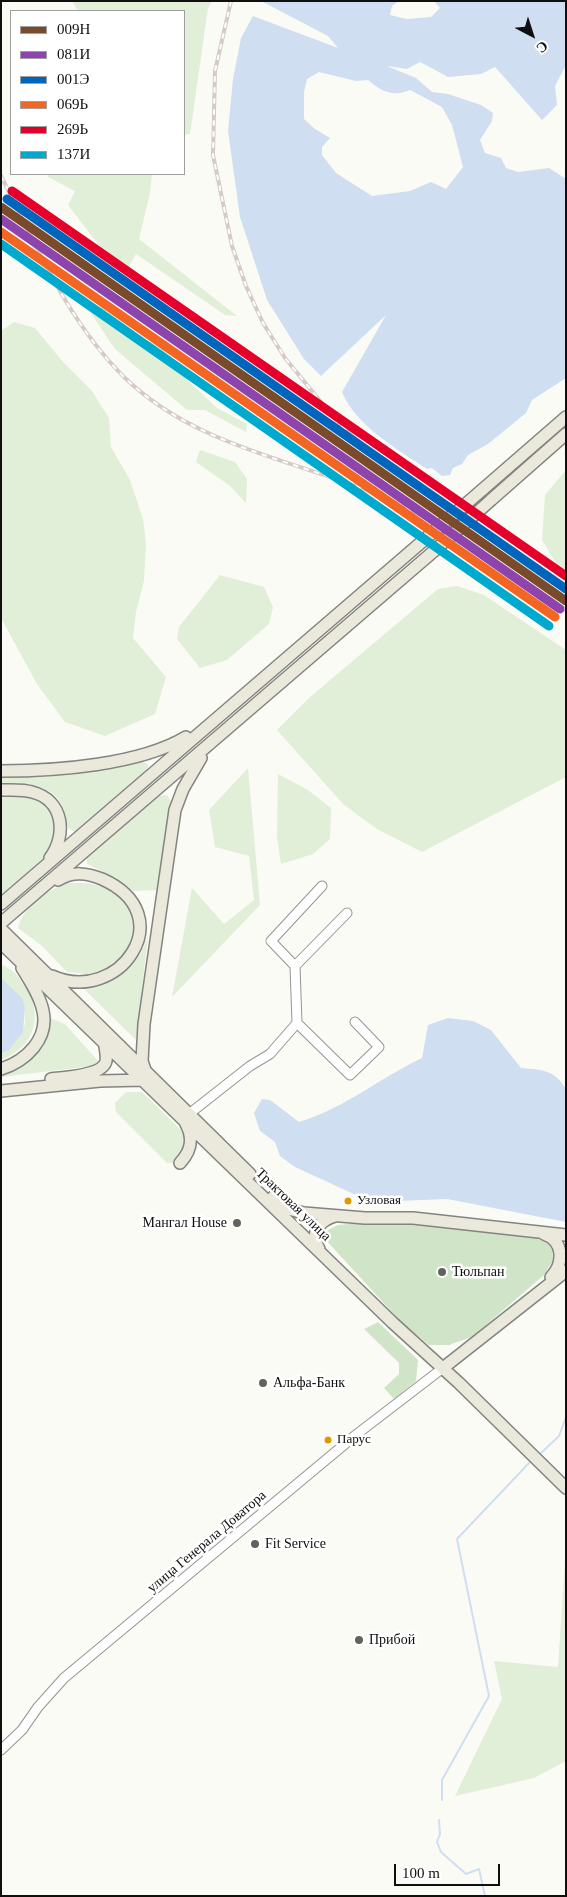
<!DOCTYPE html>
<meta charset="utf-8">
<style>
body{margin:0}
#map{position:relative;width:567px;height:1897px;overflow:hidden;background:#fbfbf5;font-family:"Times New Roman",serif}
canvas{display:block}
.frame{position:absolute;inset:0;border:2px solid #0f0f0f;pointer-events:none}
.legend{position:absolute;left:10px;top:10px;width:175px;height:165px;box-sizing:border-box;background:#fff;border:1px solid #9f9f9f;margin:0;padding:6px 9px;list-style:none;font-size:15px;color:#0f0f0f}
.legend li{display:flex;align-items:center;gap:10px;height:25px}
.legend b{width:25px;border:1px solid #9f9f9f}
.north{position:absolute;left:507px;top:10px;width:50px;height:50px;-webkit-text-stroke:4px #fff;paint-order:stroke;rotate:140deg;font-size:14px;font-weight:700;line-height:20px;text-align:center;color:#0f0f0f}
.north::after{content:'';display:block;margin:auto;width:18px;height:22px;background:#0f0f0f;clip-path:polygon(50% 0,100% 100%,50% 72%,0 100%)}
.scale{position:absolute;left:394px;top:1864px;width:106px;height:22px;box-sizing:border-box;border:2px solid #0f0f0f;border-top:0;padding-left:6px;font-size:15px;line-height:18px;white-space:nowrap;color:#0f0f0f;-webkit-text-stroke:4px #fff;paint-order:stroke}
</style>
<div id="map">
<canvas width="567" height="1897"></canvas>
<div class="frame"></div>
<ul class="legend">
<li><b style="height:6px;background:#7a4b2a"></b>009Н</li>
<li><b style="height:6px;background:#8e44ad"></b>081И</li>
<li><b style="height:6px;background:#0065bd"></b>001Э</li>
<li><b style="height:6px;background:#f26522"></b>069Ь</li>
<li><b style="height:6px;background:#e4002b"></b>269Ь</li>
<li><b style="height:6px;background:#00a9ce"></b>137И</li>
</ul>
<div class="north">С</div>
<div class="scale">100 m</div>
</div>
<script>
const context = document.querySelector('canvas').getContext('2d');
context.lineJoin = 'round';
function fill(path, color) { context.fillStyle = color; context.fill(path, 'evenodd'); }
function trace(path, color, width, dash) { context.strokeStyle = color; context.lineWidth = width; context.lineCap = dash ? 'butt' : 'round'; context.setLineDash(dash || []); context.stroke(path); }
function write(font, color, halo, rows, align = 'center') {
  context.font = font + ' "Times New Roman",serif'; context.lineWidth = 5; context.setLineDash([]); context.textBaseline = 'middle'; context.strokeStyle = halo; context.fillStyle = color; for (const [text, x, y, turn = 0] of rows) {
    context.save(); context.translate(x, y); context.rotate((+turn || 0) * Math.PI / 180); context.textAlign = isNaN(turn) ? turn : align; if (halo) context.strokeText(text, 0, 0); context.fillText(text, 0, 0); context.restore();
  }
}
fill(new Path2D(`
 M72,1H212L208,8L190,134L184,135V11H78Z
 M49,174H152L150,193L139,239L237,316L225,315L136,254L127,270L111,261L68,205L75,191L48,177Z
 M107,305L144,342H157L171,358L176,369L217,408L247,424L246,432L205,410H187L115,349L88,309Z
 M14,322L35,328L63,362L92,391L109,418L111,447L130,480L143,519L146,544L144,581L136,612L133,638L166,677L155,714L105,736L65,722L37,684L1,618V331Z
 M200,450L235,462L247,479L246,503L230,486L196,462Z
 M566,470V573L556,563L542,540L545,495Z
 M220,575L264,587L273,607L269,624L227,660L200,668L177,639L179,627Z
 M457,586L484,595L566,650V777L422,852L377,829L343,804L277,730L310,697L438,589Z
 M139,761L148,764L147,772L75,832L68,828C66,820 65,812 62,805C52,783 21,783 1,783V776Z
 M248,768L260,905L172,997L192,888L224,924L254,900L249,856L215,847L209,810Z
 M278,774L308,790L331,808L330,839L313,854L281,864L277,837Z
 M1,794L35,796L52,812L56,836L43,859L1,895Z
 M167,795L172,803L158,890L134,891L116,878L87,864V858L91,854L159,796Z
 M68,883H87L101,886L119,895L132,910L136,931L126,954L101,972L88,974L67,972L41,945L18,928C24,906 46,890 68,883Z
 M148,935L136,1040L85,990C116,985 140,966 148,935Z
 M1,965C12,968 18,976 24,985C44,1015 36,1046 1,1060V1054L5,1053L18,1038L25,1024V1008L1,978Z
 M50,1018L65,1024L99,1062L92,1066L1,1077V1074C30,1069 35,1038 50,1018Z
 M126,1092H142L187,1136L186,1151L174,1163H167L116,1112L115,1103Z
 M566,1545V1761L534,1778L455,1796L502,1699L494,1661L558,1667Z`), '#e1eed8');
fill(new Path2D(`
 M413,1218L539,1237L552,1246L553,1260L544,1275L472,1337L449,1345H429L402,1323L324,1238L328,1230L338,1225Z
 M378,1322L418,1360L416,1381L394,1399L384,1388L399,1374V1363L364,1329Z`), '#d0e5c7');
fill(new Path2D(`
 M261,1H399L392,6L390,15L407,19L431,17L440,8L434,1H566V65L555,86L557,105L542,120L495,67L481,74L448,77L420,62L407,69L387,66L416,78L432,92L448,94L481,105L493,113L492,121L480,140L485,153L501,158L506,168L518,172L549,168L566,179V378L532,400L526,413L488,444L468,455L462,464L453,468L450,475L442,476L432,468L427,469C397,449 356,426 342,392L386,315L321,376L304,359L267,300L240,217L228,131L233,79L241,38L253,16L338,48L328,36ZM319,72L356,81L368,80C382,92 393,97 410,90L442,107L452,125L463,167L446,189L431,182L410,191L372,196L336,173L322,155V147L330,138L315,129L304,119V92L307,79Z
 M1,978L22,998L25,1008L23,1032L9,1050L1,1054Z
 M448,1018L473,1021L491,1030L521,1068C542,1070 554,1069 566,1089V1222L447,1199L371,1202L295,1167L280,1156L275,1142L260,1131L254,1113L262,1099L270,1100L299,1122C343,1109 380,1078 422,1058L428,1025Z`), '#d0def1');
trace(new Path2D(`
 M540,1454L559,1436L566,1417
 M442,1800V1780L489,1696L457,1539L530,1462
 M439,1820L440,1834L437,1842L441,1852L466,1874L479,1869L485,1896`), '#d0def1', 2);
const minor = new Path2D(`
 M295,966L347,913
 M297,1023L350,1075L379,1047L355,1022
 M189,1114L250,1066L270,1054L297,1023L295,966L271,941L322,886
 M1,1750L22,1730L38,1707L64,1678L357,1434L443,1368`);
const major = new Path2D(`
 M482,490L566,417
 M491,500L566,434
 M1,771C56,771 139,765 186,737
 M1,790C11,790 23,789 32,792C64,800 67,835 50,858
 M1,904L424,540
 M1,923L434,551
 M1,929L250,1174
 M1,943L393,1323L459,1383L566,1488
 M52,976C119,1006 183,915 102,879C87,873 73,871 58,880
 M1,1069C26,1061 49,1039 43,1011C40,996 30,981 22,968
 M145,1070L142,1061L144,1024L175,810L183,789L201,758
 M51,1079C64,1077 103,1076 106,1061C107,1055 105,1047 104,1041
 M1,1091L100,1081L144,1080
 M180,1163C191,1151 194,1139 186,1124
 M273,1197L288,1209L304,1213L365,1218H413L566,1235
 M544,1234C564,1241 564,1263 551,1277
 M319,1249C310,1234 318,1221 335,1216
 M443,1368L566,1271`);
trace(minor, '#959593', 11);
trace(major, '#838380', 14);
trace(minor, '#fefefe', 9);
trace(major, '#eae9dc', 11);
const rail = new Path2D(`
 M231,1L215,71L213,155L232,246L246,286L263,323L285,358L338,423L370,452L566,589
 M1,176C37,247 68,322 125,378C199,449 300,460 390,500C453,528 509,571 566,610`);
trace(rail, '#d6cac7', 4);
trace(rail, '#fff', 2, [5.5]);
const majorBridge = new Path2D(`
 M424,540L482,490
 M434,551L491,500`);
trace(majorBridge, '#838380', 14, []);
trace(majorBridge, '#eae9dc', 11);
trace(new Path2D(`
 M1,207L566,601`), '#7a4b2a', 9);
trace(new Path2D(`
 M1,219L560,609`), '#8e44ad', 9);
trace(new Path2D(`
 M7,199L566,589`), '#0065bd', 9);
trace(new Path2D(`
 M1,232L555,617`), '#f26522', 9);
trace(new Path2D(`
 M12,191L566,576`), '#e4002b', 9);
trace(new Path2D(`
 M1,244L549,626`), '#00a9ce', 9);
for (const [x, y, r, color] of [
 [348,1201,4.5,"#e09702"],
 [237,1223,5,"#626260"],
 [442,1272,5,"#626260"],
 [263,1383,5,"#626260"],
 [328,1440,4.5,"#e09702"],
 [255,1544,5,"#626260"],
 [359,1640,5,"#626260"]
]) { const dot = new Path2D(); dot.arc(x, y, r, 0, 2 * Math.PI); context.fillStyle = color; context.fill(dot); trace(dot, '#fff', 2); }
write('13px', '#0f0f0f', '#fff', [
 ["Узловая",357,1201],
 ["Парус",337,1440]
], 'left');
write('14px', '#0f0f0f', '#fff', [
 ["Трактовая улица",293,1205,44],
 ["улица Генерала Доватора",207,1542,-40]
]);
write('14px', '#0f0f0f', '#fff', [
 ["Мангал House",227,1223,"right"],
 ["Тюльпан",452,1272],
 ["Альфа-Банк",273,1383],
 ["Fit Service",265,1544],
 ["Прибой",369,1640]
], 'left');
</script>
